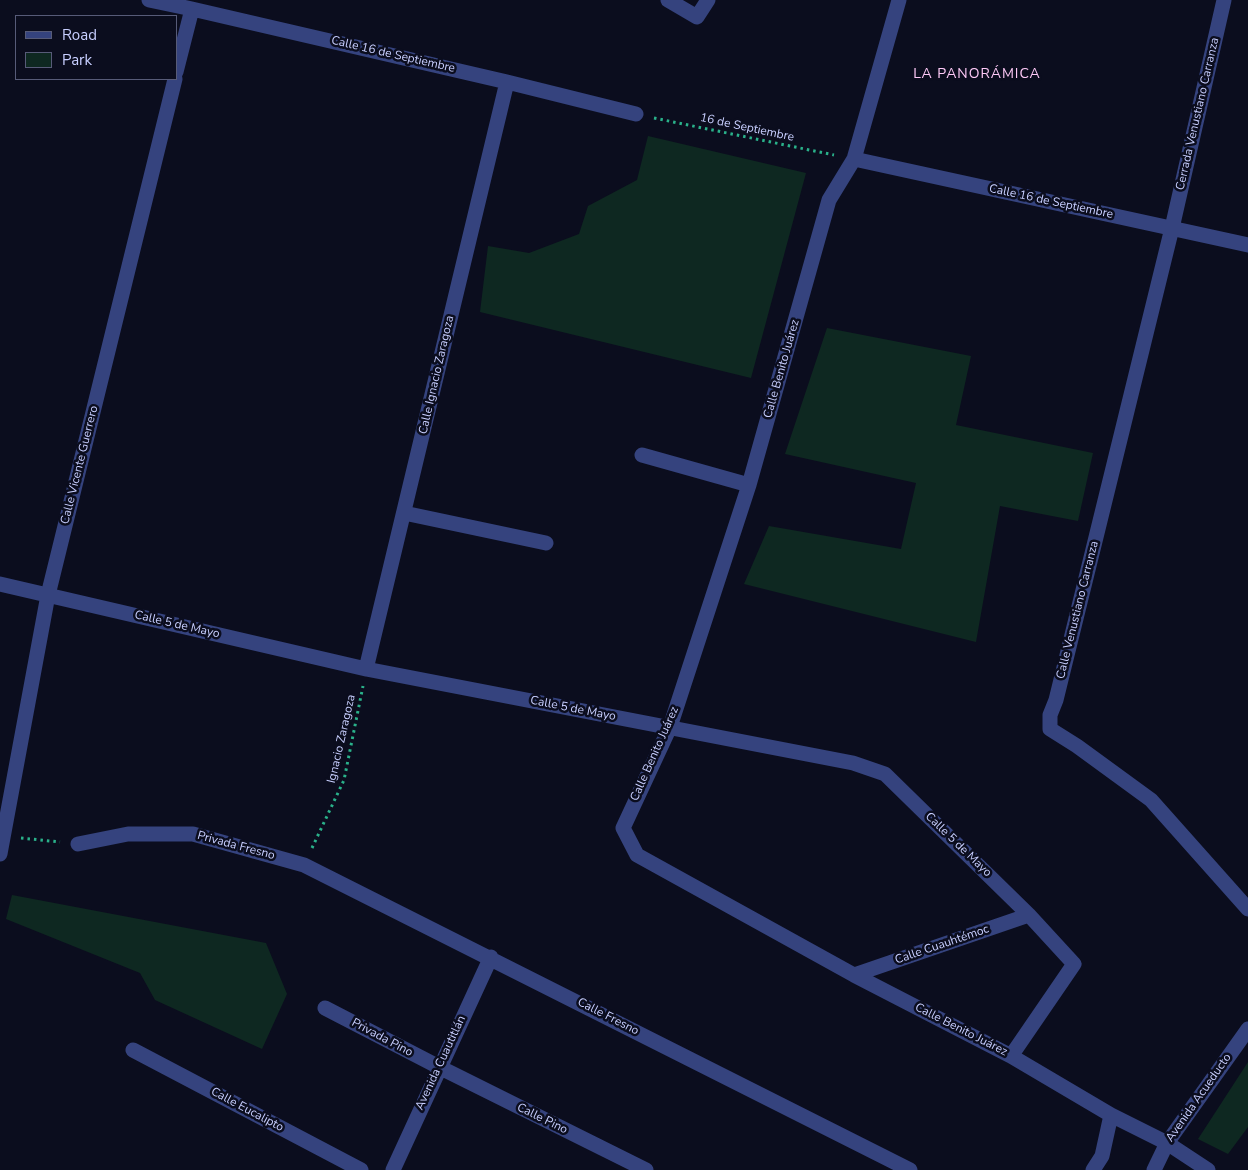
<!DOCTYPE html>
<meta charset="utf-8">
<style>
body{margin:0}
#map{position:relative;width:1248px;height:1170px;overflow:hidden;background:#0b0d1e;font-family:"Nunito Sans",sans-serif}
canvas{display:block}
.legend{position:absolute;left:15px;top:15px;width:162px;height:65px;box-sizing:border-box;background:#0b0d1e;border:1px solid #575b78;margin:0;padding:6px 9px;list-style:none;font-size:15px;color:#c8cfff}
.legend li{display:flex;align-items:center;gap:10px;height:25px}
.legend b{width:25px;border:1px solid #575b78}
</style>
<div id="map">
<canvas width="1248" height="1170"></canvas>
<ul class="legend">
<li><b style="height:6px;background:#35437e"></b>Road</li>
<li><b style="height:14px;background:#0e2821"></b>Park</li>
</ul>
</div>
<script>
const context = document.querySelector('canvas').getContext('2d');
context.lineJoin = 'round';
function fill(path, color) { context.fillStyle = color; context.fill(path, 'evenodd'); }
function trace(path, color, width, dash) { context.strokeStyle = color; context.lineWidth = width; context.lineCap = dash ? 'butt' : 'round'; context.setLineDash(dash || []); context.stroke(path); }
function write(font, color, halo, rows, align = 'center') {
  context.font = font + ' "Nunito Sans",sans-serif'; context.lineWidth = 5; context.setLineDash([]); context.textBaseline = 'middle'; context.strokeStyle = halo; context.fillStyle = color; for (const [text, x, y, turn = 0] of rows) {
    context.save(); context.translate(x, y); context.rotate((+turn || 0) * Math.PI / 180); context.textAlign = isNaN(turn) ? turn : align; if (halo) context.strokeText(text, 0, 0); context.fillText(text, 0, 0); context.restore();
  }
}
fill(new Path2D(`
 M648,136L806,173L751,378L480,312L488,246L529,253L579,234L588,206L637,180Z
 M827,328L971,356L956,425L1093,453L1078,521L1000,506L976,642L744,584L769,526L901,549L916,483L785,454Z
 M12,895L266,943L287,994L262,1049L155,1000L140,973L6,919Z
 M1248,1062V1127L1228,1154L1198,1139Z`), '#0e2821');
trace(new Path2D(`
 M654,118L834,155
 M21,838L60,842
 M312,848L344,780L363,686`), '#2ab18a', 3, [2.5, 4]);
trace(new Path2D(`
 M149,0L192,9L507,82L636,114
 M668,0L697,17L708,0
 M899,0L854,159L829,200L749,485L670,727L623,828L637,855L854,975L1011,1056L1111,1115L1167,1143L1208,1170
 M1224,0L1172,228L1056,700L1050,715V729L1077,746L1151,800L1248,909
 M176,72L192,9
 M854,159L1248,245
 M642,455L749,485
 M404,513L546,543
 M0,584L366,669L853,763L885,774L1029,915L1074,964L1011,1056
 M366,669L507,82
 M78,844L128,834H193L304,865L910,1170
 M0,854L48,595L175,79
 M854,975L1029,915
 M325,1008L439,1067L646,1170
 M133,1050L361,1170
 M393,1170L491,957
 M1093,1170L1102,1156L1111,1115
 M1154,1170L1167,1143L1248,1029`), '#35437e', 15);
write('12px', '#c8cfff', '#0b0d1e', [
 ["Calle 16 de Septiembre",393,55,13],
 ["Cerrada Venustiano Carranza",1198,114,-77],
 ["16 de Septiembre",747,128,12],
 ["Calle 16 de Septiembre",1051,202,12],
 ["Calle Benito Juárez",782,369,-74],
 ["Calle Ignacio Zaragoza",437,375,-77],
 ["Calle Vicente Guerrero",80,465,-76],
 ["Calle Venustiano Carranza",1078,610,-76],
 ["Calle 5 de Mayo",177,625,13],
 ["Calle 5 de Mayo",573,709,11],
 ["Ignacio Zaragoza",342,739,-77],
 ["Calle Benito Juárez",655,754,-66],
 ["Calle 5 de Mayo",958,845,44],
 ["Privada Fresno",236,846,15],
 ["Calle Cuauhtémoc",942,945,-19],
 ["Calle Fresno",608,1017,27],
 ["Calle Benito Juárez",961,1030,27],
 ["Privada Pino",382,1038,28],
 ["Avenida Cuautitlán",441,1063,-65],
 ["Avenida Acueducto",1199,1098,-55],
 ["Calle Eucalipto",247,1110,28],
 ["Calle Pino",542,1119,26]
]);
context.letterSpacing = '1px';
write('14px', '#ffcaf8', '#0b0d1e', [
 ["LA PANORÁMICA",977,75]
]);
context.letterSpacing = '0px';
</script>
